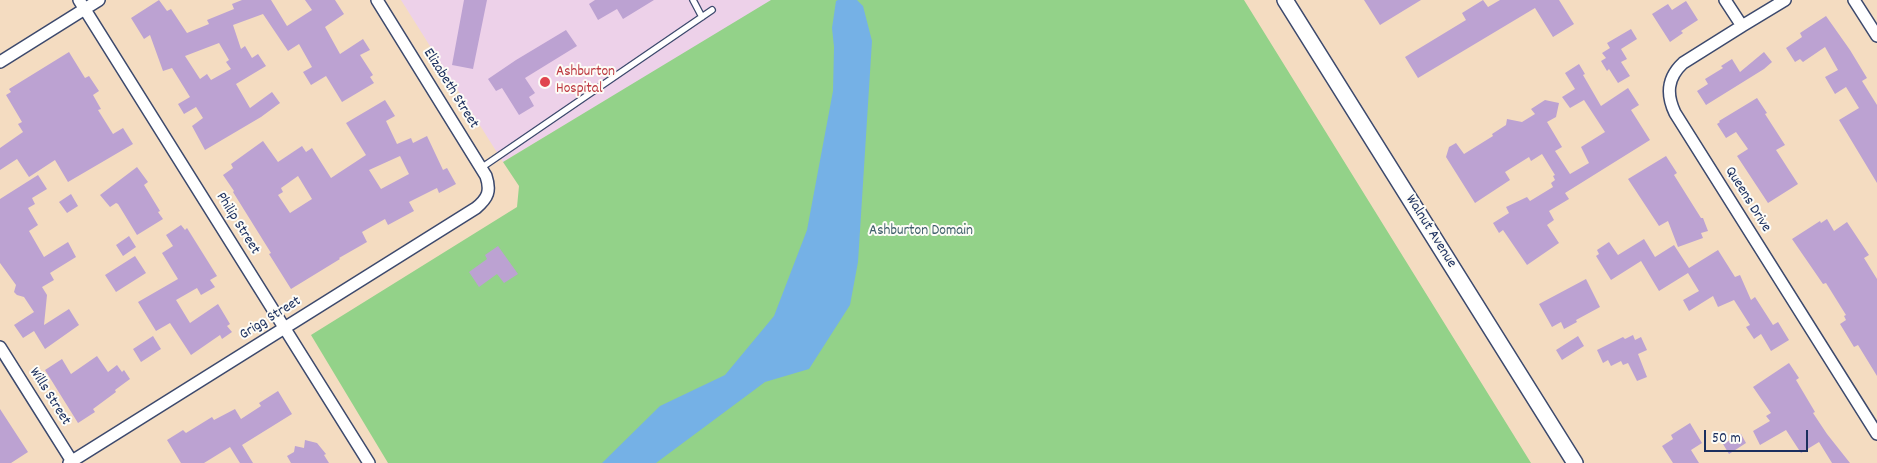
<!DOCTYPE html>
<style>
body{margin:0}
#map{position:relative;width:1877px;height:463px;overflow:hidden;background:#f4dcc1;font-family:Dekko,sans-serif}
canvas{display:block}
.scale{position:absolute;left:1704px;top:430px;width:104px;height:22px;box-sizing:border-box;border:2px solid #1b2f5e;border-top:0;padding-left:6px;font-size:15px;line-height:18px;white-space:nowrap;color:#1b2f5e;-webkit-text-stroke:4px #fdfcf7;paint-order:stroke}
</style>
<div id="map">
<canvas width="1877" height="463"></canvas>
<div class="scale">50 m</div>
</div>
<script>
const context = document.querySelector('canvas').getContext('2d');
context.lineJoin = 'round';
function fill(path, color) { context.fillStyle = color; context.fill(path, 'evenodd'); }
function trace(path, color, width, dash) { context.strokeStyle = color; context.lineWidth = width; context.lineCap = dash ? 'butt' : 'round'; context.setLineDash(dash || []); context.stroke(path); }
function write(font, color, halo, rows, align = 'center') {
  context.font = font + ' Dekko,sans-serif'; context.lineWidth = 4; context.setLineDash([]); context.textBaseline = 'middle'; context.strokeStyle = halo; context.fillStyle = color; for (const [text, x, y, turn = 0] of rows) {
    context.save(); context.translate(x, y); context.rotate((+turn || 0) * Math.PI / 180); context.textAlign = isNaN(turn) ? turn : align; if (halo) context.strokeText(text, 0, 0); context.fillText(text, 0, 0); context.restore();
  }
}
fill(new Path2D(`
 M401,0H771L772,1L503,162Z`), '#edd1e9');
fill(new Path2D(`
 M771,0H1244L1531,463H388L311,335L517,207L519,186L503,162Z`), '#93d289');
fill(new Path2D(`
 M838,0H857L863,6L872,41L858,262L850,305L809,369L765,382L656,463H602L660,406L725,375L774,316L807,230L833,91L834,47L832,28L836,1Z`), '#75b1e6');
fill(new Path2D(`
 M159,0L167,11L171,9L187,33L209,24L207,20L234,9L232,4L242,0H271L287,26L312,10L305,0H335L344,14L325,27L340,54L363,39L370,50L360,55L373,75L370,77L374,83L342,102L326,76L311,85L303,72L312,67L299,44L288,51L263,14L233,25L241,49L245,46L252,58L258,54L266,66L236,84L250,108L272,92L280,103L261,117L205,150L192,126L203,118L196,107L184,114L178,104L190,97L172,68L163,71L150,35L144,39L131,18ZM219,43L229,60L226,62L231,69L211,80L207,74L200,79L185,56Z
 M464,0H487L473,69L452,65Z
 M595,0H654L623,19L617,9L598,20L589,4Z
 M1364,0H1421L1380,25Z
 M1483,0L1488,7L1500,0H1559L1574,24L1553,37L1535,8L1418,78L1405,57L1466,20L1462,13Z
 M1686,1L1698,20L1681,31L1683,33L1670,42L1652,14L1668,4L1672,10Z
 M1826,16L1850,50L1867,78L1862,81L1877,105V183L1839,120L1859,108L1846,87L1835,94L1825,77L1838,70L1825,47L1803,62L1800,59L1795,62L1786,48L1802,37L1800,33Z
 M1631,29L1637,39L1621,49L1627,59L1621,62L1630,76L1618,83L1609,69L1607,71L1601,61L1606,58L1602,53L1610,48L1607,43Z
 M566,30L577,46L525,78L535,93L529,97L534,106L519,115L502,88L496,91L488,79L516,60Z
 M69,52L85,78L89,76L99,91L93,95L101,109L98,110L113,134L123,128L133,144L68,182L55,160L29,177L17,159L0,170V148L23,132L18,124L22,122L6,95L11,92L9,89Z
 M1764,52L1772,62L1764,69L1706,105L1697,91L1708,84L1705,79L1723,68L1721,66L1732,59L1740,72Z
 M1579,64L1585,74L1583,75L1601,106L1628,88L1639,105L1631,110L1650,140L1565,193L1569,199L1549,211L1554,220L1547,225L1559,243L1527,265L1503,230L1499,233L1493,223L1509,213L1506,207L1527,197L1530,201L1553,187L1551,183L1555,180L1553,176L1555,175L1542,154L1531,161L1529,157L1505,172L1510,180L1475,203L1446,157L1449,147L1456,143L1464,154L1493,136L1492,134L1506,125L1507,119L1522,122L1535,114L1531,109L1545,100L1559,103L1556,117L1547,122L1562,147L1555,151L1570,174L1589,163L1581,147L1605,132L1584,100L1570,108L1562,97L1575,89L1565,73Z
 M1757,98L1767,113L1765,114L1785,145L1776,150L1798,184L1768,203L1737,156L1748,149L1736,132L1726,138L1717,124L1720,122L1719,121Z
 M385,100L395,116L386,121L397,144L411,138L413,143L427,136L443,170L447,168L456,184L439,193L437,188L409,202L414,211L388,225L385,219L362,232L367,242L339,258L340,259L291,289L269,254L271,253L233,192L234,191L223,175L233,168L231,164L263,141L278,162L302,146L306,152L312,148L331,178L366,155L346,123ZM400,156L409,174L381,189L369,170ZM298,176L312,199L290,213L278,195L283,192L281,188Z
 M1666,156L1677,173L1674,175L1701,218H1703L1708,231L1701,233L1703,238L1678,247L1668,221L1659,226L1628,179Z
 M137,167L148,182L144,185L160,211L158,212L163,219L137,235L118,204L116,203L110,207L100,195Z
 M38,175L47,189L32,198L35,204L28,208L38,225L29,231L44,257L68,242L76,257L50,273L54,280L42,287L47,295L44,325L69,309L79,325L45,349L34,331L23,338L14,325L34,312L24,297L17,295L14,292L16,285L0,263V199Z
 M71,194L78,206L67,213L59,202Z
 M1827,219L1834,231L1847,222L1869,255L1864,258L1877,279V376L1858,345L1854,347L1840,324L1846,320L1844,316L1846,315L1826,283L1823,284L1792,239L1820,221L1821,223Z
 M181,225L185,230L187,228L217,276L210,280L215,287L201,295L197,288L176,300L190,323L218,304L230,324L227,326L232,332L222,339L220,335L191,355L170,323L156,331L138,302L178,279L162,253L173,246L166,235Z
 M129,236L136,247L123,256L116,245Z
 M1644,239L1655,257L1674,245L1689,268L1718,250L1735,277L1740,275L1751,300L1755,297L1773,325L1778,322L1789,340L1771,351L1761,334L1754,339L1746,327L1750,325L1734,300L1718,307L1713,296L1689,311L1683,300L1699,291L1688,273L1659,291L1641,261L1611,280L1596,256L1599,254L1597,250L1609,242L1618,255Z
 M498,246L518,274L504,283L497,274L479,287L469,272L487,259L485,255Z
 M135,256L146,273L116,292L105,275Z
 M1586,279L1600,307L1576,320L1577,322L1564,329L1561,322L1552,327L1539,304Z
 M1633,335L1635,340L1641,337L1647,350L1638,354L1647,377L1637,381L1628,363L1623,365L1621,361L1611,366L1608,360L1603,363L1597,350L1623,337L1625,339Z
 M153,336L161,349L141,362L133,349Z
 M1578,336L1584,346L1562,360L1556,350Z
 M97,356L108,372L117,365L122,372L124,370L130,379L115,390L116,392L93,409L95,412L78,423L45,370L62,359L71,374Z
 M1789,363L1799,378L1796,380L1815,412L1813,413L1827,434L1850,463H1832L1819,442L1801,453L1786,430L1760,445L1753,431L1770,421L1766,416L1771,413L1753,387Z
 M278,391L292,414L242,445L253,463H240L230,447L204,463H181L167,440L183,430L186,433L212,417L214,420L235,409L241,419L261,406L259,403Z
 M0,409L28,452L11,463H0Z
 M1690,423L1702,443L1691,450L1699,463H1673L1662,446L1673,439L1671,435Z
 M1741,434L1746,443L1729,454L1723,444Z
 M305,440L317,443L326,454L324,455L329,463H291L287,456L294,452L295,446L304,448Z`), '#bca2d2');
const service = new Path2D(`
 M693,0L702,17
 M481,168L712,10`);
const minor = new Path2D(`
 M79,0L369,463
 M1725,0L1742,26L1683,63C1667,78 1666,94 1675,113L1877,434
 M1854,0L1877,36
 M1742,26L1785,0
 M0,62L99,0
 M0,347L73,463
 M69,463L476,208C488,198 491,191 486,176L377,0`);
const secondary = new Path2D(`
 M1285,0L1575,463`);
trace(service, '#3c496d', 8);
trace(minor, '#3c496d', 14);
trace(secondary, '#3c496d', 18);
trace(service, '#fff', 5.5);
trace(minor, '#fff', 11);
trace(secondary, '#fff', 15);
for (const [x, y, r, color] of [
 [545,82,6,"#e0444e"]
]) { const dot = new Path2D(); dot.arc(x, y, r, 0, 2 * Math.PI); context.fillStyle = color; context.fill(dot); trace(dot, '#fdfcf7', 2); }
write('15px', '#be3a42', '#fdfcf7', [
 ["Ashburton",556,73],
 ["Hospital",556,90]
], 'left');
write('15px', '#1b2f5e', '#fdfcf7', [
 ["Elizabeth Street",450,89,58],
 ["Queens Drive",1747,200,58],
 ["Philip Street",237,224,58],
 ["Walnut Avenue",1430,232,58],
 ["Grigg Street",271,319,-32],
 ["Wills Street",49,397,58]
]);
write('15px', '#3f606b', '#fdfcf7', [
 ["Ashburton Domain",921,232]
]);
</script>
